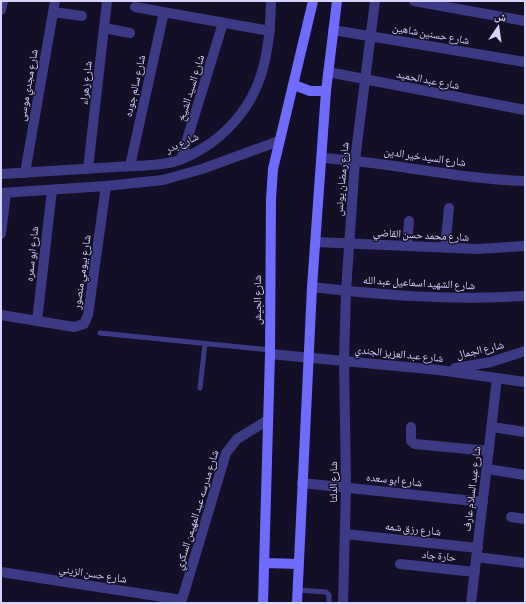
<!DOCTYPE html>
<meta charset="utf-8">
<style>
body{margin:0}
#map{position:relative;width:526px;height:604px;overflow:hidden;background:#130f26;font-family:"Asap Condensed","Noto Naskh Arabic",sans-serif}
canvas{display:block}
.frame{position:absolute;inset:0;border:2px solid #d9d4ff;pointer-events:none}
.north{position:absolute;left:478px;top:8px;width:40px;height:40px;-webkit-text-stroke:3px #130f26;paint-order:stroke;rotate:13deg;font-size:11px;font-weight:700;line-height:16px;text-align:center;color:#d9d4ff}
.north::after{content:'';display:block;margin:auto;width:14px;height:18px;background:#d9d4ff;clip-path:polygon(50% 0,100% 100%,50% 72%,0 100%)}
</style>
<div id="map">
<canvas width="526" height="604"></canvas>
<div class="frame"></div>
<div class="north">ش</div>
</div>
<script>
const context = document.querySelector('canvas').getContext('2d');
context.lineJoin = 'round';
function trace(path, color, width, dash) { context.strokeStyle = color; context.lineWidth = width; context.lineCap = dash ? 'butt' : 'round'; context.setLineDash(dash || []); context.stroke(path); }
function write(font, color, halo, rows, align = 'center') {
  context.font = font + ' "Asap Condensed","Noto Naskh Arabic",sans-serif'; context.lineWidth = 3; context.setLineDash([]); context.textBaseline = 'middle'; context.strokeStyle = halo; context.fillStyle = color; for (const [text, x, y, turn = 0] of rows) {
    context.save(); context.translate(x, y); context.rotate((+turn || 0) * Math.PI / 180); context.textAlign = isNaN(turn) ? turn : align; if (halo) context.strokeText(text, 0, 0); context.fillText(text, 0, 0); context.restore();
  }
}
trace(new Path2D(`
 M100,333L270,350
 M200,388L205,344
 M297,590L326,592L329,595V603`), '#3d3a85', 5);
trace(new Path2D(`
 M414,1L525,21
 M135,7L270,31
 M1,10L3,1
 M53,12L82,16
 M104,28L130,33
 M333,30L525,62
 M328,72L525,110
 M322,158C390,162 457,179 525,181
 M181,159L223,23
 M130,166L164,12
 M88,169L107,1
 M25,173L55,1
 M1,174C39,172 78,169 116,167C133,166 151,166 168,163C183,161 199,151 211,143C261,106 270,59 271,1
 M1,193L106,186L163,180L202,169L279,141
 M1,234L6,193
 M316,242L477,249L525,246
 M407,246L409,221
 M445,248L449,208
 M312,287C383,295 453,301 525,296
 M1,315L74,327L84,324L88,315L106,186
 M37,321L52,190
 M270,354L439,370L525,382
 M455,368L491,362L525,351
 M411,427V441L415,444L489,451
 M492,427L525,432
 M487,469L525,475
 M302,483L483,502
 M511,517L525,519
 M345,534L478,548
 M476,557L525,563
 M400,564L475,572
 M1,572L182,600
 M181,603L226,453L237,439L268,420
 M343,603L346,487L344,360L346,291L355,160L375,1
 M471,603L497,378`), '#3d3a85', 10);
trace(new Path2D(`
 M294,85L310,91H326
 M264,563L298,564
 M263,603L270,354L271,199L273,169L313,1
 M297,603L312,287L326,91L337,1`), '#6f6bff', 10);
write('11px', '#d9d4ff', '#130f26', [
 ["شارع حسنين شاهين",431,34,10],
 ["شارع عبد الحميد",428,80,11],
 ["شارع زهراء",86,83,-84],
 ["شارع مجدي موسى",28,85,-80],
 ["شارع سالم جوده",135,86,-77],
 ["شارع السيد الشيخ",191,88,-73],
 ["شارع بدر",182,143,-24],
 ["شارع السيد خير الدين",425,157,8],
 ["شارع رمضان يونس",342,179,-85],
 ["شارع محمد حسن القاضي",421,235,3],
 ["شارع ابو سمره",32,254,-84],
 ["شارع بيومي منصور",82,272,-82],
 ["شارع الشهيد اسماعيل عبد الله",419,283,3],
 ["شارع الجيش",258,300,-90],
 ["شارع الجمال",480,350,-13],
 ["شارع عبد العزيز الجندي",399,354,6],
 ["شارع ابو سعده",394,480,6],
 ["شارع الدلتا",334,482,-90],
 ["شارع عبد السلام عارف",472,489,-83],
 ["شارع مدرسه عبد المهيمن السكري",197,510,-73],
 ["شارع رزق شمه",413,529,6],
 ["حارة جاد",439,556,6],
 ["شارع حسن الزيني",93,574,9]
]);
</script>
